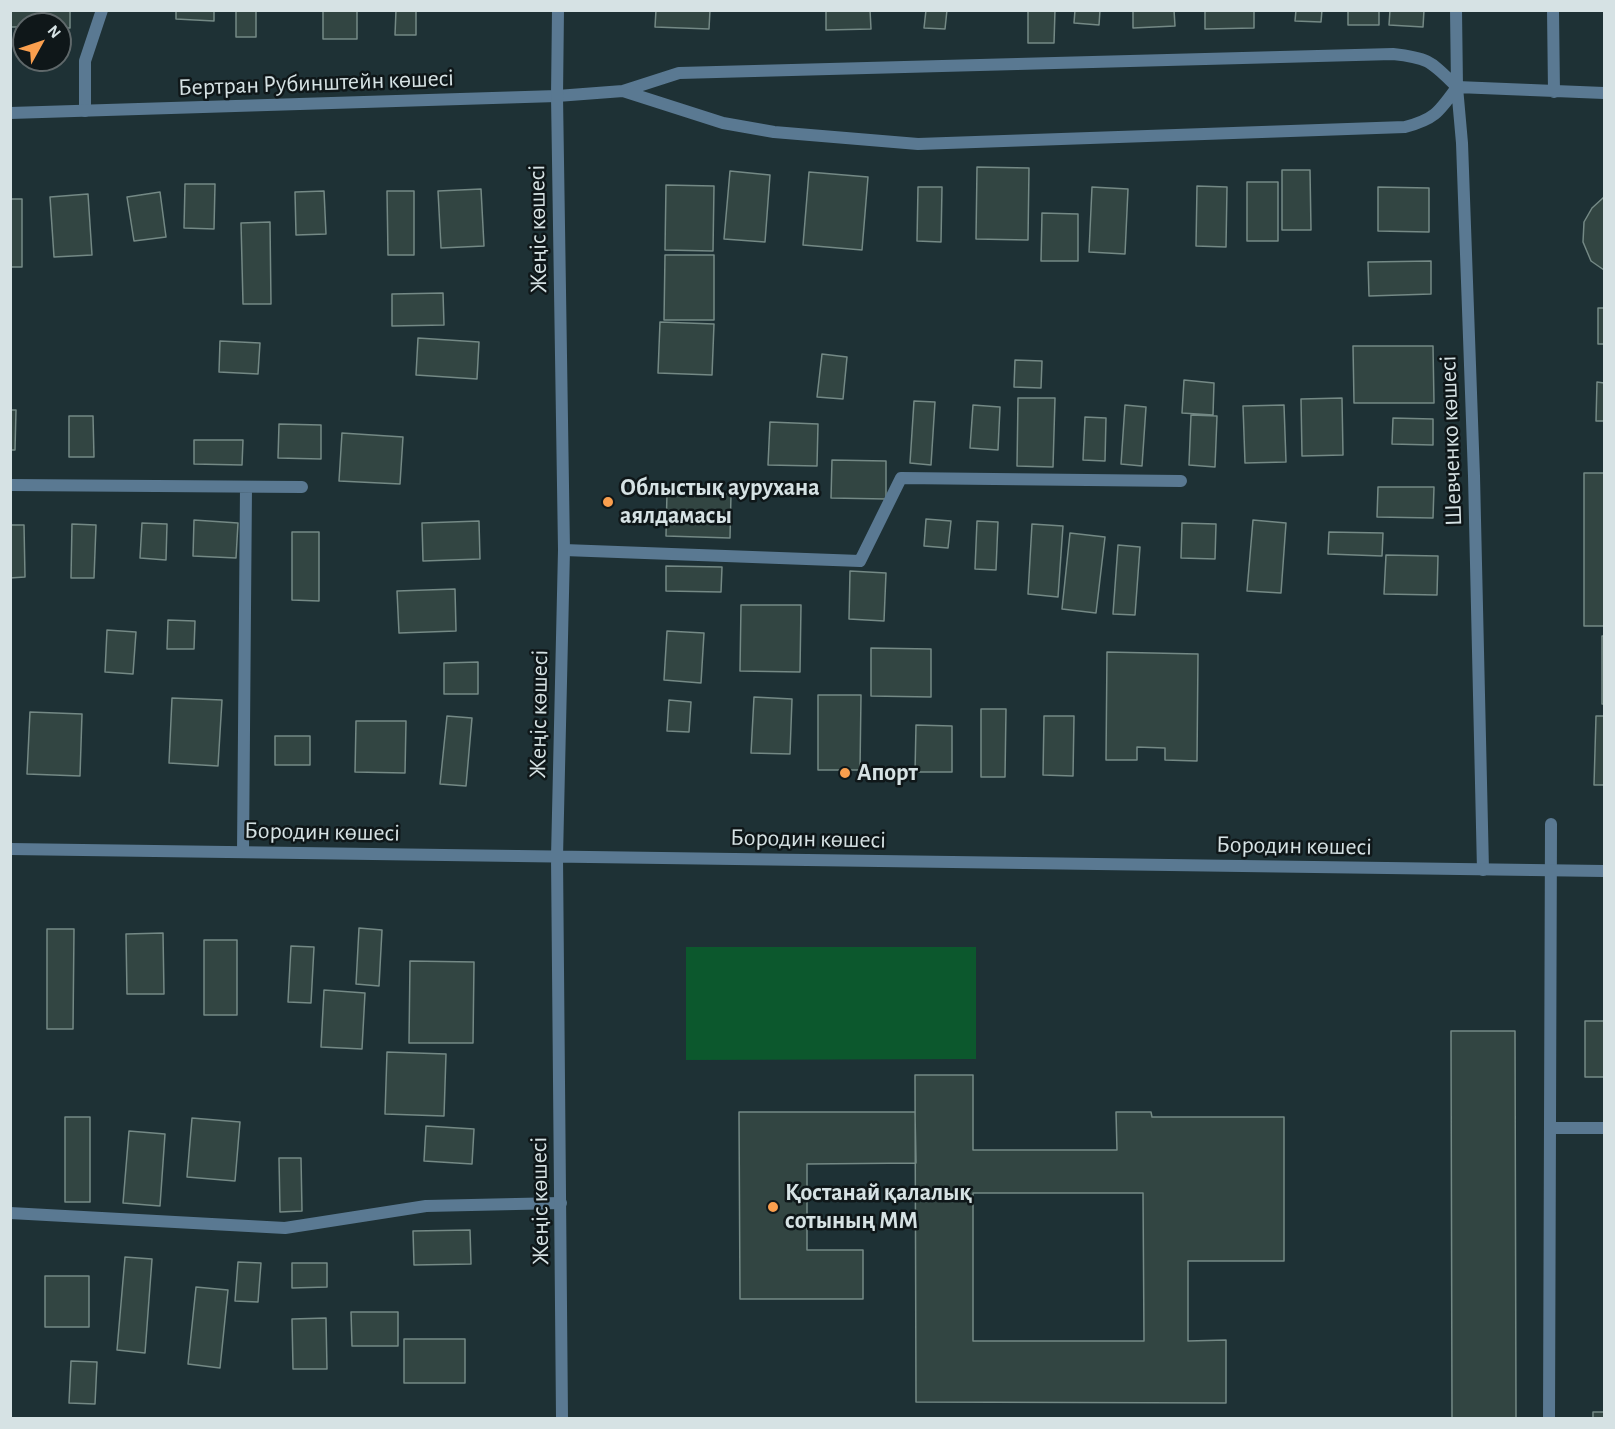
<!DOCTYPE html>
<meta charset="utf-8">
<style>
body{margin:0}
#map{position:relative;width:1615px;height:1429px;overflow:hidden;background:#1e3135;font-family:"Alegreya Sans",sans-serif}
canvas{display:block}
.frame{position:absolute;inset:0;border:12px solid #d6e2e4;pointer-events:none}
.north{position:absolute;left:12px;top:12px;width:60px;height:60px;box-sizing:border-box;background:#0f1719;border:2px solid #5f686a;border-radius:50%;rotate:50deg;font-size:16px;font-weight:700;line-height:24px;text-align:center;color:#d6e2e4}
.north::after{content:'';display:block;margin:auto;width:21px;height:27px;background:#fa9f4e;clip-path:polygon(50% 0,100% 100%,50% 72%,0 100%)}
</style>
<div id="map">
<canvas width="1615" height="1429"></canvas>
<div class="frame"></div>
<div class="north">N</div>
</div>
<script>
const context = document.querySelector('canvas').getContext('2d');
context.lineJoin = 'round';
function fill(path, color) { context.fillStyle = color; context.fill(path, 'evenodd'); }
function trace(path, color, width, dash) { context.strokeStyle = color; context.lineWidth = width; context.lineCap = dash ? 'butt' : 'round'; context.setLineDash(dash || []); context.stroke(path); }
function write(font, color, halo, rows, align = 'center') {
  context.font = font + ' "Alegreya Sans",sans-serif'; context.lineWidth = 5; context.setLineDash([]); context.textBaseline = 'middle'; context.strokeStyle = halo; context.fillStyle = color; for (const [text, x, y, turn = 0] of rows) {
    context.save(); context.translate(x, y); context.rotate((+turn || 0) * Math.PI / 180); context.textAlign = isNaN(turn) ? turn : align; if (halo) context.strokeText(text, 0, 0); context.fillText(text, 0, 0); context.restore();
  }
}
fill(new Path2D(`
 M686,947H976V1059L686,1060Z`), '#0c582d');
const building = new Path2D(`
 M10,10H70V28H60V24H24V27H10Z
 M176,10H214V21L176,19Z
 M236,10H256V37H236Z
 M323,10H357V39H323Z
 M396,10H416V35H395Z
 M656,10H710L709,29L655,27Z
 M826,10H870L871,29L826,30Z
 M926,10H947L945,29L924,28Z
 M1028,10H1055L1054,43H1028Z
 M1075,10H1100L1099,25L1074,23Z
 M1133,10H1174L1175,26L1133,28Z
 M1205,10H1254V28L1205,29Z
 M1296,10H1322L1321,22L1295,21Z
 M1348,10H1379V25H1348Z
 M1390,10H1424L1423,27L1389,25Z
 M977,167L1029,168L1028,240L976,239Z
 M1282,170H1310L1311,230H1282Z
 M730,171L770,175L765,242L724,239Z
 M809,172L868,177L862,250L803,245Z
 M1247,182H1278V241H1247Z
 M185,184H215L214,229L184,228Z
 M666,185L714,186L713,251L665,250Z
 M1197,186L1227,187L1226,247L1196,246Z
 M918,187H942L941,242L917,241Z
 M1092,187L1128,189L1125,254L1089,252Z
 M1378,187L1429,188V232L1378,231Z
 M481,189L484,246L441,248L438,191Z
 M324,191L326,234L296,235L295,192Z
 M387,191H414V255H388Z
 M160,192L166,237L134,241L127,197Z
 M88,194L92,255L54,257L50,197Z
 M1604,197V270L1591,261L1583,242L1584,222L1592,208Z
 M10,199H22V267H10Z
 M1042,213L1078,214V261H1041Z
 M270,222L271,304H243L241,223Z
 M665,255H714V320H664Z
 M1431,261V294L1369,296L1368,262Z
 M443,293L444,325L392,326V294Z
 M1598,308H1604V344H1598Z
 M660,322L714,324L712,375L658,373Z
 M418,338L479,342L477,379L416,375Z
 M220,341L260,343L258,374L219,372Z
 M1353,346H1433L1434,403H1354Z
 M822,354L847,357L843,399L817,397Z
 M1015,360L1042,361L1041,388L1014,387Z
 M1184,380L1214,383L1213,415L1182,413Z
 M1597,382L1604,383V421H1596Z
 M1018,398H1055L1053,467L1017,466Z
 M1342,398L1343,455L1302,456L1301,399Z
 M914,401L935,402L931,465L910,463Z
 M973,405L1000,407L998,450L970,448Z
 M1125,405L1146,407L1142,466L1121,464Z
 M1284,405L1286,462L1245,463L1243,406Z
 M10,410H16L15,450H10Z
 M1191,415L1217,416L1215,467L1189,465Z
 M69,416H93L94,457H69Z
 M1085,417L1106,418L1105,461L1083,460Z
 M1393,418L1433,419V445L1392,444Z
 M770,422L818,424L817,466L768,465Z
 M279,424L321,425V459L278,458Z
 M342,433L403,437L400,484L339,481Z
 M194,440H243L242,465L194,464Z
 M832,460L886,461V499L831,498Z
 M1584,473H1604V626H1584Z
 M1378,487H1434L1433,518L1377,517Z
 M667,492L731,494L730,538L666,536Z
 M926,519L951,521L948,548L924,546Z
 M194,520L238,523L236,558L193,556Z
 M1253,520L1286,523L1281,593L1247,591Z
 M479,521L480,559L423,561L422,523Z
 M977,521L998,522L996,570L975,569Z
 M142,523L167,524L166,560L140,558Z
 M1182,523L1216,524L1215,559L1181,558Z
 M72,524L96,525L94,578H71Z
 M1032,524L1063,526L1058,597L1028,594Z
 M10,525H24L25,577L10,578Z
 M292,532H319V601L292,600Z
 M1329,532L1383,533L1382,556L1328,554Z
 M1070,533L1105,537L1096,613L1062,609Z
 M1118,545L1140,547L1135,615L1113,614Z
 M1386,555L1438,556L1437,595L1384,594Z
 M666,566L722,567L721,592L666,591Z
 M850,571L886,573L884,621L849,619Z
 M455,589L456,631L399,633L397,591Z
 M741,605H801L800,672L740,671Z
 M168,620L195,621L194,649H167Z
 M107,630L136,632L133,674L105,672Z
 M667,631L704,633L701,683L664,680Z
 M1602,636H1604V704H1602Z
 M871,648L931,649V697L871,696Z
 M1107,652L1198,654L1197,761L1165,760V748L1137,747V760H1106Z
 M478,662V694H444V663Z
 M818,695H861L860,770H818Z
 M754,697L792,699L790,754L751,753Z
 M172,698L222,700L218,766L169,763Z
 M669,700L691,702L689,732L667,731Z
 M981,709H1006L1005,777H981Z
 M30,712L82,714L80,776L27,774Z
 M447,716L472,718L466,786L440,784Z
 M1044,716H1074L1073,776L1043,775Z
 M1596,716H1604V785H1594Z
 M356,721H406L405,773L355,772Z
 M916,725L952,726V772H915Z
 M275,736H310V765H275Z
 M359,928L382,930L379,986L356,984Z
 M47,929H74L73,1029H47Z
 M163,933L164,994H127L126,934Z
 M204,940H237V1015H204Z
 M291,946L314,947L311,1003L288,1002Z
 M410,961L474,962L473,1043H409Z
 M324,990L365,993L362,1049L321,1047Z
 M1585,1021H1604V1077H1585Z
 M1451,1031H1515L1516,1418H1452Z
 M387,1052L446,1054L444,1116L385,1114Z
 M915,1075H973V1150H1117L1116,1112H1151L1152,1117H1284V1261H1188V1341L1226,1340V1403L916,1402ZM973,1193H1143L1144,1341H973Z
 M739,1112H915L916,1163L807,1164V1250H863V1299H740Z
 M65,1117H90V1202H65Z
 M192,1118L240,1122L235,1181L187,1177Z
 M426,1126L474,1129L472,1164L424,1161Z
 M129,1131L165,1134L160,1206L123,1203Z
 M279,1158H301L302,1211L280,1212Z
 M470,1230L471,1264L414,1265L413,1231Z
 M125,1257L152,1259L145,1353L117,1350Z
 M238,1262L261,1263L258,1302L235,1301Z
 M292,1263H327V1287L292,1288Z
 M45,1276H89V1327H45Z
 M196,1287L228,1290L220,1368L188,1364Z
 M351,1312H398V1346H352Z
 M326,1318L327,1369H293L292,1319Z
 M404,1339H465V1383H404Z
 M71,1361L97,1362L95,1404L69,1403Z
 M1593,1412H1604V1418H1593Z`);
fill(building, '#324542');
trace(building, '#748985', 1.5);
trace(new Path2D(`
 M85,111V61L102,10
 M10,485L302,487
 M564,550L860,561L901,478L1181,481
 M243,852L246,487
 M1551,1128H1604
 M10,1213L285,1228L426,1206L561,1203
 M1549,1418L1551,824`), '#5a7992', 12);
trace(new Path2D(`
 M1456,10L1457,87L1462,143L1474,476L1483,870
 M1553,10L1554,92
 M1457,87L1604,93
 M623,91L723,123L774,132L918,144L1405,127C1435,119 1439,112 1457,87
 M10,113L557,96L623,91L679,73L1393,54C1430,58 1431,62 1457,87`), '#5a7992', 12);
trace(new Path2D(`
 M558,10L557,96L564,550L557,857L562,1418
 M10,849L1604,871`), '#5a7992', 12);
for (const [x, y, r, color] of [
 [608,502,6,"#fa9f4e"],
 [845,773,6,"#fa9f4e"],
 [773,1207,6,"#fa9f4e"]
]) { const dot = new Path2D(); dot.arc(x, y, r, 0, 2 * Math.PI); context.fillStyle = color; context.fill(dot); trace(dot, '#0f1719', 2); }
write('24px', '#d6e2e4', '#0f1719', [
 ["Бертран Рубинштейн көшесі",316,83,-2],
 ["Жеңіс көшесі",538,229,-91],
 ["Шевченко көшесі",1451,441,-92],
 ["Жеңіс көшесі",539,714,-89],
 ["Бородин көшесі",322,832,1],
 ["Бородин көшесі",808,839,1],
 ["Бородин көшесі",1294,846,1],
 ["Жеңіс көшесі",540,1201,-91]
]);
write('bold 24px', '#d6e2e4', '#0f1719', [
 ["Облыстық аурухана",620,488],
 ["аялдамасы",620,516],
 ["Апорт",857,773],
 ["Қостанай қалалық",785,1193],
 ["сотының ММ",785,1221]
], 'left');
</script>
